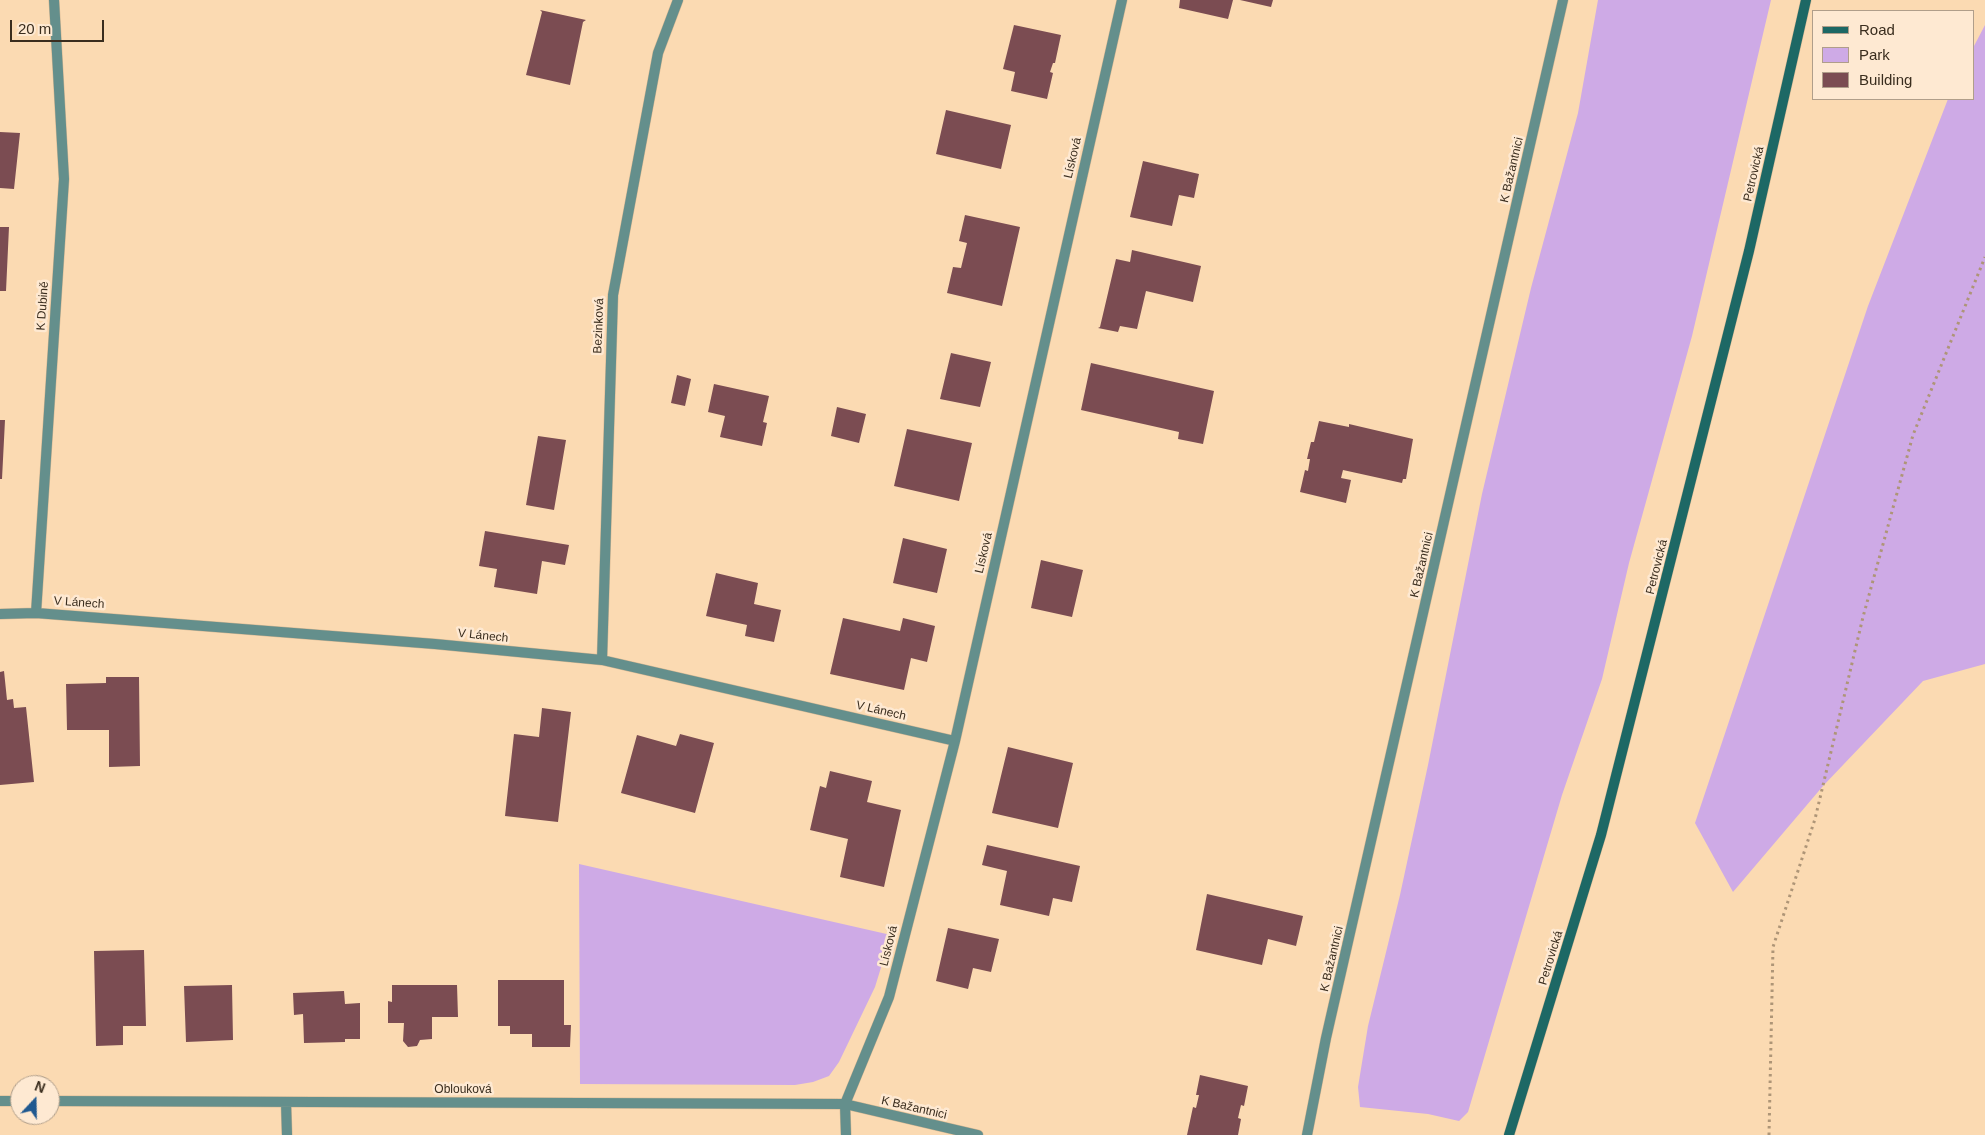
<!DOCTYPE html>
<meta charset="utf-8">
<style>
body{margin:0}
#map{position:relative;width:1985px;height:1135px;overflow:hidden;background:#fbdab2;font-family:Arial,sans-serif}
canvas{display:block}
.legend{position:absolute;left:1812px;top:10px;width:162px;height:90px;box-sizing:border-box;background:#fee9d2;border:1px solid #b09e8a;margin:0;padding:6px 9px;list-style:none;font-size:15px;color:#3a2d1e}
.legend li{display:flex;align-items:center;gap:10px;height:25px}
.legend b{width:25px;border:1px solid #b09e8a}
.north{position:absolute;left:10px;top:1075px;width:50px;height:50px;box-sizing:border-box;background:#fee9d2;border:1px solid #b09e8a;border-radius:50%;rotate:21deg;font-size:14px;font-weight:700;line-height:20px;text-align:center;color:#3a2d1e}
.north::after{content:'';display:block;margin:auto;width:18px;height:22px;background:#205990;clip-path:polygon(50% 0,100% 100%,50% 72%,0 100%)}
.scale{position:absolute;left:10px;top:20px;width:94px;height:22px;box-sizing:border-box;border:2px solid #3a2d1e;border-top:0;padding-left:6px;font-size:15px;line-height:18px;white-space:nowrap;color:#3a2d1e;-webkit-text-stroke:4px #fee9d2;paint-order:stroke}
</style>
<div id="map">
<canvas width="1985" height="1135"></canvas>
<ul class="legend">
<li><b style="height:6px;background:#1d6865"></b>Road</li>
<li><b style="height:14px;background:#ceaae6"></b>Park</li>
<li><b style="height:14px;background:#7b4c52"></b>Building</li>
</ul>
<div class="north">N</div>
<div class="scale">20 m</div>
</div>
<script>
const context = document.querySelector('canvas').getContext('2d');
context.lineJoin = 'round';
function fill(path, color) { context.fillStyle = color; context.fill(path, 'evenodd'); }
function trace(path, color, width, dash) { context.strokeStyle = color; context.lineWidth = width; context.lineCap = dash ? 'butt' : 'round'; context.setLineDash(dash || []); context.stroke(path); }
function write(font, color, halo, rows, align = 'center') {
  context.font = font + ' Arial,sans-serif'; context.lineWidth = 5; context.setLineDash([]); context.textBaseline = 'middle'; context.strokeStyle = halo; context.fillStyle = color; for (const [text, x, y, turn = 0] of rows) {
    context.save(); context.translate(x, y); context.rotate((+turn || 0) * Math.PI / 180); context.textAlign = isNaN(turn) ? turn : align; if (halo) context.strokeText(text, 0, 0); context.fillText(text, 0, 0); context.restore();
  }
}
fill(new Path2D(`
 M1598,0H1771L1692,336L1629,563L1602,679L1562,795L1468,1112L1459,1121L1428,1114L1360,1107L1358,1087L1368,1026L1400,895L1428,765L1482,494L1531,288L1578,113Z
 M1985,25V664L1923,681L1823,786L1733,892L1695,823L1868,306L1948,99H1974V46Z
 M579,864L891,935L875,987L839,1062L829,1076L813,1082L795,1085L580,1084Z`), '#ceaae6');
fill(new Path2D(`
 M1180,0H1233L1228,19L1179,8Z
 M1240,0H1273L1271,7Z
 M540,10L586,20L583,22L570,85L526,75L542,12Z
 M1014,25L1061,35L1055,63H1053L1050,72L1053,73L1047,99L1011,91L1015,72L1003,69Z
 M946,110L1011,125L1001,169L936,154Z
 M0,132L20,133L14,189L0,188Z
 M1143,161L1199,174L1194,198L1179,195L1172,226L1130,217Z
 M965,215L1020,227L1002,306L947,293L953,267L961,268L967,243L959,241Z
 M0,227H9L6,291H0Z
 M1132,250L1201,266L1193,302L1146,291L1137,329L1120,326L1118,332L1098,328L1100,327L1116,259L1130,262Z
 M951,353L991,362L980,407L940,399Z
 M1091,363L1214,391L1203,444L1178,439L1179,432L1081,410Z
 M677,375L691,379L685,406L671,403Z
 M714,384L769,396L763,422L767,423L762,446L720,437L725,416L708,412Z
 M837,407L866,414L859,443L831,436Z
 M0,420H5L2,479H0Z
 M1319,421L1349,427V424L1413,439L1406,479H1403L1402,483L1343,470L1341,478L1351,480L1346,503L1300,492L1305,470L1308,471L1310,459H1307L1311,442H1314Z
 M907,429L972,443L959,501L894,486Z
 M538,436L566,440L554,510L526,505Z
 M485,531L569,545L565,565L542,561L537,594L494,587L497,569L479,566Z
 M903,538L947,549L937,593L893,583Z
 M1041,560L1083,570L1072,617L1031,608Z
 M716,573L758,583L754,604L781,610L774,642L745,636L747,625L706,616Z
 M843,618L900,631L903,618L935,626L927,662L911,658L904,690L830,674Z
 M4,671L7,700L13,699L14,708L26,707L34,782L0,785V672Z
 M106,677H139L140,766L109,767V730H67L66,684L106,683Z
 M542,708L571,712L558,822L505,816L514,734L539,737Z
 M680,734L714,743L695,813L621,793L637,735L676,746Z
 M1008,747L1073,763L1058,828L992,813Z
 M830,771L872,781L867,802L901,810L884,887L840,877L848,839L810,830L820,786L826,788Z
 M987,845L1080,866L1072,902L1053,898L1049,916L1000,905L1007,871L982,865Z
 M1207,894L1303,916L1296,946L1268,939L1262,965L1196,950Z
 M948,928L999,939L991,972L973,968L968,989L936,981Z
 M144,950L146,1026H123V1045L96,1046L94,951Z
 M498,980H564V1025H571L570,1047H532V1034H510V1026H498Z
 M232,985L233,1040L186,1042L184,986Z
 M392,985H457L458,1017H432V1039L420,1040L417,1046L408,1047L403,1041L404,1023H388V1001L392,1002Z
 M344,991L345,1004L360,1003V1039H345V1042L304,1043L303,1014L294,1015L293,993Z
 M1200,1075L1248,1086L1244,1106L1241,1105L1238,1118L1241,1119L1238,1135H1187L1193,1107L1196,1108L1199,1095H1196Z`), '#7b4c52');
const street = new Path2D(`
 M36,613L64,179L54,0
 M0,614L36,613L435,644L602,660L955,741
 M602,660L613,295L658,53L678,0
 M0,1101H20
 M50,1101L845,1104L846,1135
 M286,1102L287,1135
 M978,1135L845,1104L889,997L955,741L1122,0
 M1307,1135L1326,1038L1563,0`);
const secondary = new Path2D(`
 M1509,1135L1601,835L1749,251L1806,0`);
trace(street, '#d4b794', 11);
trace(secondary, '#d4b794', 11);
trace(new Path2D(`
 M1769,1135L1773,947L1815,819L1863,617L1913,435L1985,257`), '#ae9577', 3, [2.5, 4]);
trace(street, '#648f8c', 10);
trace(secondary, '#1d6865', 10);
write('12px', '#3a2d1e', '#fee9d2', [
 ["Lísková",1073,158,-77],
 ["K Bažantnici",1512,170,-77],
 ["Petrovická",1754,174,-77],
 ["K Dubině",43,306,-86],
 ["Bezinková",599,326,-88],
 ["Lísková",984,553,-77],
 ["K Bažantnici",1422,565,-77],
 ["Petrovická",1657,567,-76],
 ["V Lánech",79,603,4],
 ["V Lánech",483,636,6],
 ["V Lánech",881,711,13],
 ["Lísková",889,946,-76],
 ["Petrovická",1551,958,-73],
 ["K Bažantnici",1332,959,-77],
 ["Oblouková",463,1090],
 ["K Bažantnici",914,1108,13]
]);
</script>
